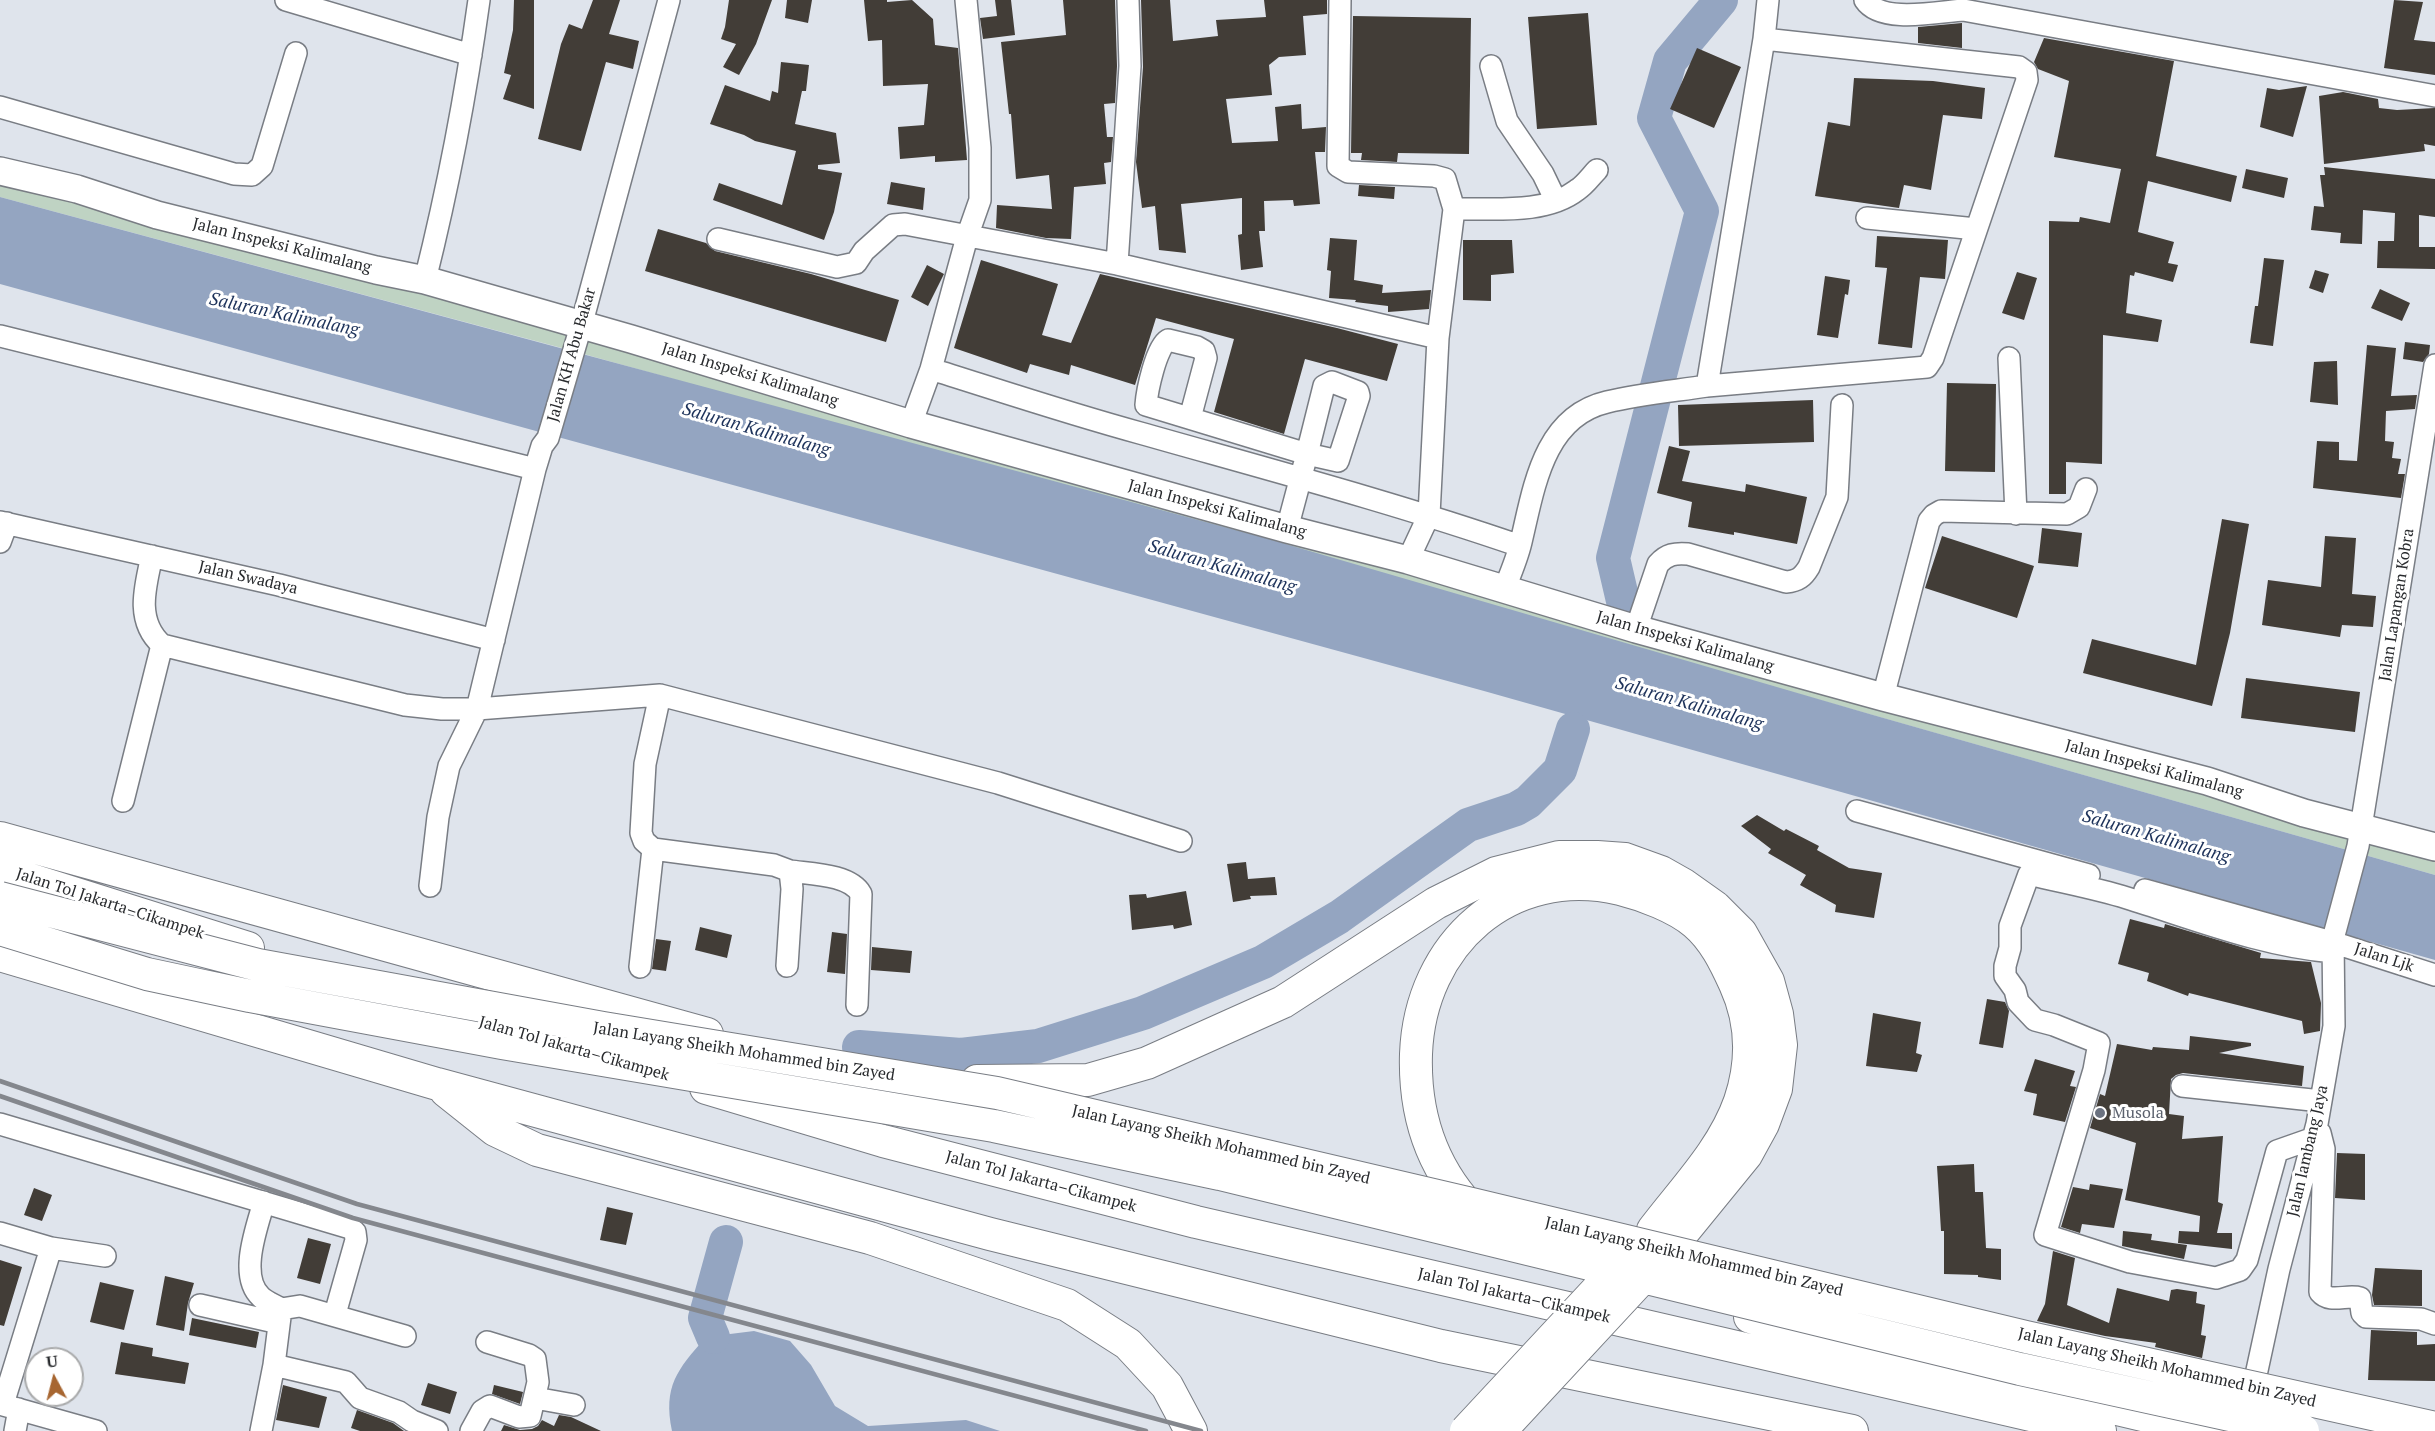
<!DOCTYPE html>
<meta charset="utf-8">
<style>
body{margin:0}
#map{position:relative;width:2435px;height:1431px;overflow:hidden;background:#dfe4ec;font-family:"PT Serif",serif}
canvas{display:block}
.north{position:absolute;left:24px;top:1347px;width:60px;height:60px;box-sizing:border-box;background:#fff;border:2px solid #a9aaab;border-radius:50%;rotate:353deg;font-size:16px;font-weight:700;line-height:24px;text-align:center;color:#292b2e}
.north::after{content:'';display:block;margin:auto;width:21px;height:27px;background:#a76631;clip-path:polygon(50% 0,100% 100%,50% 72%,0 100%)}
</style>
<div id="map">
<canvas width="2435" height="1431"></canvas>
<div class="north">U</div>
</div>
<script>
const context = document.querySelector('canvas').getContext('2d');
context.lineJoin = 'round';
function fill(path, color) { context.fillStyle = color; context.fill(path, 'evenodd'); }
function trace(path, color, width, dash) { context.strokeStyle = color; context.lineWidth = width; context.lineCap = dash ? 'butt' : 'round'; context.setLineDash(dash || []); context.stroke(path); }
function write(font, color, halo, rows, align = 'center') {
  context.font = font + ' "PT Serif",serif'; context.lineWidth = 6; context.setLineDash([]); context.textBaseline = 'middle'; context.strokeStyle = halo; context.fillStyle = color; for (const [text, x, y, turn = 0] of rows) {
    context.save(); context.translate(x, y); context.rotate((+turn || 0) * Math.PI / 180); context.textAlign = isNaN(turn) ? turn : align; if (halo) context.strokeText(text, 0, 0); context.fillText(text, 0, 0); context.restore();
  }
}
fill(new Path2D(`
 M0,171L540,314L575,343L631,339L2304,813L2358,846L2420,842L2435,847V875L1795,693L573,351L0,197Z`), '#bfd3c3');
fill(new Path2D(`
 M0,197L1265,538L1873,715L2435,875V960L1484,691L0,284Z
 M754,1331L790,1341L811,1365L835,1406L868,1426L966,1420L1000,1431H672C663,1386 677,1370 706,1337Z`), '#94a5c1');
trace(new Path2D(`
 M1623,601L1613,558L1702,211L1654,118L1670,61L1721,0
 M859,1047L961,1055L1038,1046L1143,1013L1263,962L1339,917L1468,825L1516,809L1528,802L1560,770L1573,729
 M713,1337L705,1318L726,1242`), '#94a5c1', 34);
fill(new Path2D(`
 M514,0H534V109L503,99L511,75L504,73L513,30Z
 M593,0H620L609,34L639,41L633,69L606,62L581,151L538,139L561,44L569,24L582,29Z
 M729,0H772L756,44L739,75L723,67L736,44L721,39L725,27Z
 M787,0H812L808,23L785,18Z
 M864,0H887V2L912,0L933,19L935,45L958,48L967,160L935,162V156L900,159L898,127L924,125L928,84L883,86L882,40L868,41Z
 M995,0H1011L1015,35L983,39L980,18L997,16Z
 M1063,0H1115L1117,66L1115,103L1104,104L1107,137H1113L1111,162L1104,163L1106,184L1074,187L1071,239L1046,238L996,228L997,205L1052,209L1049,175L1016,179L1011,114H1009L1001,42L1066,35Z
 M1141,0H1170L1173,41L1218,36L1216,20L1266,17L1264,0H1327V14L1303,16L1306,55L1279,57L1269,65L1272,95L1226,99L1232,143L1278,141L1275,107L1301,104L1302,129L1326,127L1325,152H1315L1320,204L1294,206L1293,200L1264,201L1265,231H1259L1263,267L1241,270L1238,235L1242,234V198L1181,204L1186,253L1159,250L1155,206L1142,208L1136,162L1143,67Z
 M2394,0L2423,2L2414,40L2435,42V75L2384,68Z
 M1588,13L1597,125L1537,129L1528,17Z
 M1353,16L1471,18L1469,154L1398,153L1397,162L1361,160L1362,153H1351Z
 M1962,23V48L1918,43V27Z
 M2044,38L2174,61L2156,156L2237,176L2231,202L2148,181L2138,232L2174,242L2168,263L2178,265L2173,282L2135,272L2134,276L2130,275L2126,313L2162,320L2158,342L2103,335L2102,464L2066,462V494H2049V221L2079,222L2080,217L2110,223L2121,169L2054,157L2069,81L2038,69L2034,62Z
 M1697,48L1741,67L1714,128L1670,109Z
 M781,62L809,65L806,91H802L795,124L836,133L840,163L818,165V169L842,173L834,212L824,240L713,200L719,183L782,205L796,151L755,141L744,135L710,124L725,85L770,101L772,91L778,93Z
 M1854,78L1933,81L1985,88L1982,119L1943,115L1931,190L1904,185L1899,208L1815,196L1828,122L1850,126Z
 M2307,86L2293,137L2260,127L2267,88L2279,90Z
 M2343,92L2378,99L2379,108L2397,110L2435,108V146L2424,144L2425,151L2324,164L2319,96Z
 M2324,167L2435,179V217L2419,215V247H2435V269L2377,268L2378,241H2394L2395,213L2363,210L2362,244L2340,243L2341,233L2311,230L2314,206L2324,207L2320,175H2325Z
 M2246,169L2288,178L2284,198L2242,188Z
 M891,182L925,188L923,210L887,204Z
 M1359,185L1395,187L1394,199L1358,196Z
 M658,229L706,243L715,251L811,274L899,300L886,342L645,271Z
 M1877,236L1948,240L1945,279L1920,277L1912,348L1878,344L1887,268L1875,267Z
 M1330,238L1357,240L1354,280L1383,285L1382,293L1431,290L1429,309L1388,312V306L1355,302L1356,300L1329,298L1331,271L1327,270Z
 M1463,240H1512L1514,273L1491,275V301L1463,300Z
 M2264,258L2284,260L2273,346L2250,343L2255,306H2258Z
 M981,260L1058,284L1042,335L1071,343L1100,274L1337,328L1398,344L1387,381L1305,359L1284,434L1214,412L1234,339L1156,318L1135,385L1071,365L1069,375L1030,364L1027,373L954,348Z
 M927,265L944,274L928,306L911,297Z
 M2315,270L2329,274L2323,293L2309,288Z
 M2017,272L2037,278L2024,320L2002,313Z
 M1825,276L1850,280L1848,295L1845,294L1838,338L1817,335Z
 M2380,289L2410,303L2402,321L2371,308Z
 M2405,342L2430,345L2429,354L2423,362L2403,359Z
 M2367,345L2396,348L2391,396L2417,395L2415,409L2386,411L2385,441L2394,442L2392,458L2401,459L2398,474H2405L2401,498L2313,488L2317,441L2339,442V460L2357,461Z
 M2337,361L2338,405L2310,402L2314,362Z
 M1947,383L1996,384L1995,472L1945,471Z
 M1813,400L1814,442L1679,446L1678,405Z
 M1669,446L1690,451L1682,481L1745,492L1746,484L1807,497L1797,544L1734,532V535L1688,527L1692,502L1657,493Z
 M2222,519L2249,524L2230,633L2212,706L2083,673L2092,639L2196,665Z
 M2042,528L2082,533L2078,567L2038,563Z
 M1942,536L2034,566L2017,618L1925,588Z
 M2325,536L2356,538L2352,594L2376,596L2373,627L2342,625L2340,637L2262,625L2268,580L2321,587Z
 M2246,678L2360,692L2355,732L2241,718Z
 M1757,815L1784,831L1786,829L1819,846L1817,850L1849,868L1882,873L1874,918L1835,912L1836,905L1800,885L1806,875L1768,853L1771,849L1741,826Z
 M1246,862L1248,879L1275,877L1277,895L1250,896L1251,899L1233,902L1227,864Z
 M1186,891L1192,925L1174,929L1173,925L1132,930L1129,895L1146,894L1147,898Z
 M2130,919L2164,928L2165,924L2175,927L2261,953L2260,958L2311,962L2321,1003L2320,1031L2304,1034L2302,1021L2189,993L2188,996L2147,981L2149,973L2118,964Z
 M700,927L732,935L727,958L695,950Z
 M832,932L847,934L845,974L827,972Z
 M656,939L671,941L666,971L652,969Z
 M872,947L912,951L910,973L871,970Z
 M1987,999L2005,1002L2009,1011L2003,1048L1979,1044Z
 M1873,1013L1921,1022L1916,1053L1922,1055L1917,1072L1866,1066Z
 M2190,1036L2251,1043V1046L2219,1053L2304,1066L2302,1086L2183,1073L2176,1075L2171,1079L2169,1114L2184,1116L2182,1139L2223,1136L2218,1202L2223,1204L2217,1233H2232V1249L2178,1243L2179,1231L2199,1232L2200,1216L2125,1200L2136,1143L2090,1128L2100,1094L2105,1096L2117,1044L2152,1050L2153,1047L2189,1050Z
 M2035,1059L2075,1071L2070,1086L2076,1087L2065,1122L2033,1115L2037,1094L2024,1091Z
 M2337,1153L2365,1154V1200L2335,1198Z
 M1974,1164L1975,1192H1983L1986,1248L2001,1249V1280L1978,1277V1275L1944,1274V1231H1941L1937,1166Z
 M2090,1184L2123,1189L2114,1228L2082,1224L2080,1233L2061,1227L2073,1187L2089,1190Z
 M34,1188L52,1195L42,1221L24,1215Z
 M607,1207L633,1213L626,1245L600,1240Z
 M2123,1231L2152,1234L2151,1240L2187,1245L2184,1259L2122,1246Z
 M308,1238L331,1244L320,1284L297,1278Z
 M2053,1251L2075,1258L2067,1305L2109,1323L2117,1288L2169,1301L2171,1290L2177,1289L2197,1292L2196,1303L2205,1305L2201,1335L2206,1336L2202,1358L2155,1347L2156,1343L2105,1336L2037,1321L2045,1304Z
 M0,1260L22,1267L4,1326L0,1325Z
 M2375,1268L2422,1270V1306L2374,1305L2372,1295Z
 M165,1276L194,1283L188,1303L184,1331L156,1325Z
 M100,1282L134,1290L124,1330L90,1322Z
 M192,1318L259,1332L256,1348L189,1335Z
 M2371,1330L2417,1332V1345L2435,1344V1381L2368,1380Z
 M121,1342L153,1348L152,1356L189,1363L185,1384L115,1374Z
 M428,1383L457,1392L450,1414L421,1405Z
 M283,1385L327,1397L319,1428L276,1420Z
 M494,1385L523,1392L520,1404L492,1394Z
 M357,1410L393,1423L404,1431H360L351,1428Z
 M559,1415L571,1417L601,1431H501L504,1425L520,1430L532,1429L538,1426L542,1420L554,1426Z`), '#423d37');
const minor = new Path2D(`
 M286,0L471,55
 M1340,0L1338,166L1348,172L1434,176L1445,179L1454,209L1438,338L1429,515L1408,560
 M1865,0C1881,24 1937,12 1963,10L2435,96
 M1491,66L1507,121L1543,174L1556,201
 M0,107L234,174L252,175L262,166L296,53
 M1454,209C1492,208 1545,215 1577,190C1585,185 1591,176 1597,170
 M1867,218L1976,229
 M718,239L837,267L856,263L864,251L893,225L905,224L1117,264L1130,66L1128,0
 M1117,264L1438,338
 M425,280C448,188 466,94 479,0
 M0,336L535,469
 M2009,358L2016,514
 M931,369C1001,391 1070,414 1140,433C1267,469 1395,503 1520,546
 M1707,386L1927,367L1933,358L2027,80L2026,72L2019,67L1764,39
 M1190,418L1206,358L1204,351L1197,347L1168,340C1156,347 1147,391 1146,405L1307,454L1338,461L1359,396L1358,392L1332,382L1324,386L1307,454L1287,529
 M911,424L931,369L967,237L980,200V148L966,0
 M0,522L279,585L494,640
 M0,542L7,523
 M152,556C145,587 135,621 162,645L405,705L442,709H477L660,695L998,783L1181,841
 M1504,590C1510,575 1517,559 1521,542C1534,488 1543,417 1607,402C1639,394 1674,391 1707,386L1764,39L1768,0
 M1636,629L1658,564C1667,554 1675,553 1688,554L1786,582C1798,581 1803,577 1809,567L1837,497L1842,405
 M660,695L645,764L641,833L644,841L653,849L774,865L790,871L792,889L787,966
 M1883,697L1929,521L1934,515L1941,511L2067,514L2079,507L2086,489
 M123,801L162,645
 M1857,811L2089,875
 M790,871C810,874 850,874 861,894L857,1005
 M430,886L438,817L449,766L477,709L535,469L542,446L548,438L581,326L669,0
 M2145,890L2332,942L2435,975
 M640,967L653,849
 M2182,1086L2321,1101
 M0,1124L350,1228L355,1232L356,1240L335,1314
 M2320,1133L2324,1149L2320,1292C2330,1304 2347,1294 2360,1298L2362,1313L2366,1317L2421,1319L2435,1324
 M2314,1138L2277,1151L2247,1260L2240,1270L2216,1278L2130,1262L2045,1235L2094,1070L2099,1043L2054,1025L2035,1020L2018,1002L2015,990L2005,976V966L2010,948V926L2029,874C2061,882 2095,888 2127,898C2195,919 2262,946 2333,952
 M264,1202C257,1227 238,1276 261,1297C266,1302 275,1305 281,1309L300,1306L405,1336
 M0,1233L51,1248
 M200,1305L279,1323
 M274,1365L346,1382L360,1398L399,1412L412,1421L437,1431
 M535,1398L574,1405
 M2251,1398L2279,1269L2317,1124L2334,1026L2333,939L2358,846L2435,365
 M0,1404L96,1431
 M3,1404L51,1248L105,1256
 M15,1431L19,1409
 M261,1431L274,1365L281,1309
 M471,1431L482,1411L490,1406L519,1417L530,1416L538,1382L535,1359L529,1355L487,1342`);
const major = new Path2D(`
 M0,171L77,189L157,215L241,236L376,270L425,280L631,339L911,424L1287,529L1408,560L1636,629L1883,697L2207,781L2304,813L2435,847`);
const highway = new Path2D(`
 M0,838L707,1034
 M0,870L248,948
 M0,955L437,1084L990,1234L1441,1346L1852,1431
 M444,1010L537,1038
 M977,1081L1088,1080L1147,1063L1283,1002L1436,903L1496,873L1559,857H1597L1625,859L1661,872L1684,885L1715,907L1741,933L1768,981L1777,1014L1781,1045L1776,1089L1763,1124L1746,1155L1671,1247
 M706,1088L883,1141L1196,1222L2100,1431
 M446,1091L495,1130L537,1150L870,1238L1067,1305L1128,1344L1167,1386L1191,1431
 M1478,1216C1433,1172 1414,1117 1416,1054C1420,944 1509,863 1620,889C1644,895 1676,907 1695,923C1714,939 1725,962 1735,984C1752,1021 1753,1062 1740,1101C1723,1150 1684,1189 1653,1230
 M1750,1317L1826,1340L2210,1431`);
trace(minor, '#797d84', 24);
trace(major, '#797d84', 30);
trace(highway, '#797d84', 34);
trace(minor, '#fff', 21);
trace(major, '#fff', 27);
trace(highway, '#fff', 32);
trace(new Path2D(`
 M0,1081L357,1204L1201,1431
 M0,1096L353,1218L1146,1431`), '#84878d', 4.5);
const highwayBridge = new Path2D(`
 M0,898L258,965L603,1028L997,1093L1472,1204L2026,1337L2435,1428
 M0,929L147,974L250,996L502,1043L994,1126L1220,1174L2020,1369L2303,1431
 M1466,1431L1627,1258
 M1500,1431L1654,1265`);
trace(highwayBridge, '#797d84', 34, []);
trace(highwayBridge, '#fff', 32);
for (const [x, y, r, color] of [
 [2100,1113,6,"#6b7280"]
]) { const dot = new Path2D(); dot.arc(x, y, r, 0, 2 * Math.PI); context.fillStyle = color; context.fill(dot); trace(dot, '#fff', 2); }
write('16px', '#292b2e', '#fff', [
 ["Jalan Inspeksi Kalimalang",282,246,14],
 ["Jalan KH Abu Bakar",572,355,-74],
 ["Jalan Inspeksi Kalimalang",750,375,17],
 ["Jalan Inspeksi Kalimalang",1217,509,15],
 ["Jalan Swadaya",248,578,13],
 ["Jalan Lapangan Kobra",2397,605,-81],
 ["Jalan Inspeksi Kalimalang",1685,642,16],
 ["Jalan Inspeksi Kalimalang",2154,769,15],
 ["Jalan Tol Jakarta–Cikampek",110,904,18],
 ["Jalan Ljk",2384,958,18],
 ["Jalan Tol Jakarta–Cikampek",574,1049,16],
 ["Jalan Layang Sheikh Mohammed bin Zayed",744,1052,9],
 ["Jalan Layang Sheikh Mohammed bin Zayed",1221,1145,13],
 ["Jalan lambang Jaya",2308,1151,-77],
 ["Jalan Tol Jakarta–Cikampek",1041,1182,15],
 ["Jalan Layang Sheikh Mohammed bin Zayed",1694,1257,13],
 ["Jalan Tol Jakarta–Cikampek",1514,1296,13],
 ["Jalan Layang Sheikh Mohammed bin Zayed",2167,1368,13]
]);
write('16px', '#5b616d', '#fff', [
 ["Musola",2112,1113]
], 'left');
write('italic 18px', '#1d325a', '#fff', [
 ["Saluran Kalimalang",284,315,12],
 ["Saluran Kalimalang",756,430,16],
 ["Saluran Kalimalang",1222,567,16],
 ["Saluran Kalimalang",1689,704,16],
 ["Saluran Kalimalang",2156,837,16]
]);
</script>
